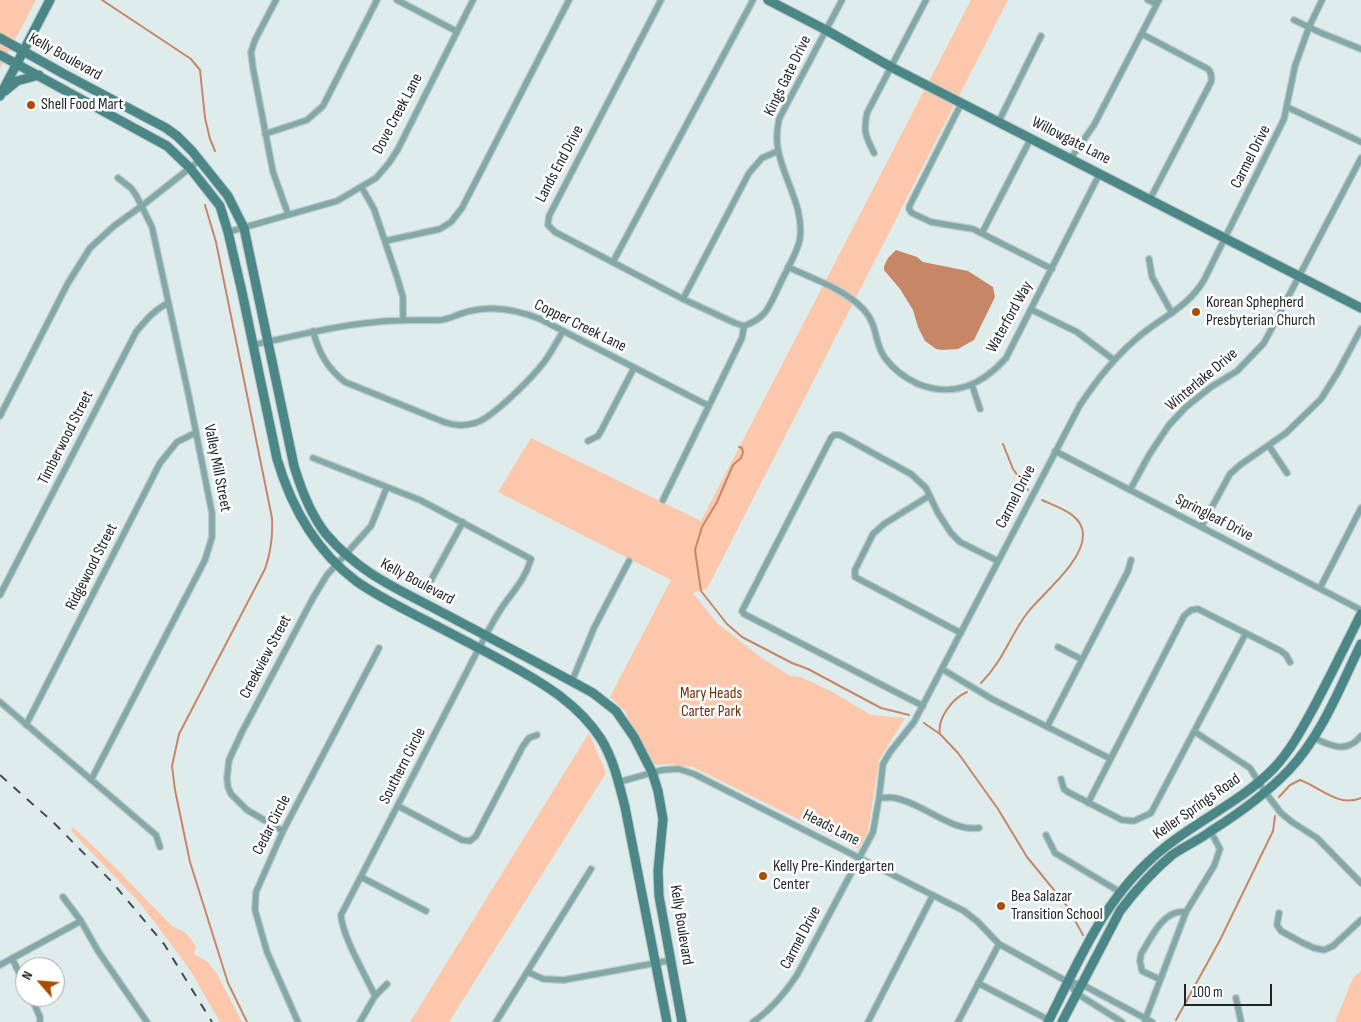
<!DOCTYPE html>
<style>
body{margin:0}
#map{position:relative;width:1361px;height:1022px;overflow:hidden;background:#deedec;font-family:"Sofia Sans Condensed",sans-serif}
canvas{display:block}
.north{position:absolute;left:15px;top:957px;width:50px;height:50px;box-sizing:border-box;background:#fff;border:1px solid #a5a7a7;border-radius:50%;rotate:297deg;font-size:14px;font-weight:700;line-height:20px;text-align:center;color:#1f2424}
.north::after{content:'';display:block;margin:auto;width:18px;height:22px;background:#ac4c01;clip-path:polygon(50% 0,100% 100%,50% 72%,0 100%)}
.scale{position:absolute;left:1184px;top:984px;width:88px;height:22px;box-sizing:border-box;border:2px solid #1f2424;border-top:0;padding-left:6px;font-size:15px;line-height:18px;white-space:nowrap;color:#1f2424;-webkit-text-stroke:4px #fff;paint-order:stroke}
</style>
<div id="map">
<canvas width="1361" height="1022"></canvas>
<div class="north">N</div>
<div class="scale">100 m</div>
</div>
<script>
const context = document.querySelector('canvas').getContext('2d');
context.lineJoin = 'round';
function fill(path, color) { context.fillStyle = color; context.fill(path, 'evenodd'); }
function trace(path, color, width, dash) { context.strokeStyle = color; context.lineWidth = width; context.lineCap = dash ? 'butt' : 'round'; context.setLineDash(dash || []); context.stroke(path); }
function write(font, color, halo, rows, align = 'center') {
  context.font = font + ' "Sofia Sans Condensed",sans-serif'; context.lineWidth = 5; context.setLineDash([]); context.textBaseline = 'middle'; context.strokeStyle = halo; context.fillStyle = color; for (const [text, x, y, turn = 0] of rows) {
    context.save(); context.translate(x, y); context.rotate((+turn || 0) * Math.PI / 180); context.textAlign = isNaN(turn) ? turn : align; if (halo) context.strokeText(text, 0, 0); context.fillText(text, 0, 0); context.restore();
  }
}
fill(new Path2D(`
 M0,0H36L0,68Z
 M971,0H1008L707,589L693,593L717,623L762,658L790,676L801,677L831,691L871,715L905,718L879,760L868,832L858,849L693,767L668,764L652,765L626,722L628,717L625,711L610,697L671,580L498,492L531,438L701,521Z
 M589,733L606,773L449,1022H410Z
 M73,827L117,869L166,920L172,926L186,933L196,946L194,954L208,962L217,974L242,1022H220L190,970L165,936L139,902L71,831Z
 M1361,971V1022H1335L1353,978Z`), '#fdc7ac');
fill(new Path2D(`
 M896,250L917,257L923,262L968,271L993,287L995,297L974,340L958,349L942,350L936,349L925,341L918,327L913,310L900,289L884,270V266L888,258Z`), '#c78766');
trace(new Path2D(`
 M102,0L191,59L200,70L205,118L210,139L215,151
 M205,205L216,242L272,518C273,537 271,552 265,569L179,734L172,766L175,790L190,862L228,983L247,1022
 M1003,444L1013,469L1028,490
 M739,447L742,448L743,452L741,458L733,465L717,502L702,527L695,550L701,591L727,624L742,637L792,663L808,669L881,708L909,715
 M981,683C1004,660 1010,635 1028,612C1044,592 1083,562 1083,535C1083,514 1057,507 1042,500
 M924,723L940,734L958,753L998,809L1027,857L1067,906L1083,935
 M940,734C937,718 953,698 967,692
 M1279,797L1290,785L1300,780C1320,787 1339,808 1361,798
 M1176,1020L1220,940L1273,831L1275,816`), '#c78766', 2);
const street = new Path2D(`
 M276,0L255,40L251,52L253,68L273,172L288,214
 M397,0L456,31
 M661,0L549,216L548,225L555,232L683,299L735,323L744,326
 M1148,0L1157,4
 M1294,20L1319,32L1361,49
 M1142,34L1208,69C1212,73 1212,77 1211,82L1150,199
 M962,102L910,205L909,209L912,213L931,222L973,229L1052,269
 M1287,107L1361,142
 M999,121L1041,36
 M265,134L307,120L323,106L377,0
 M874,153C866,137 863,132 867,113L926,0
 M1071,158L1094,125L1159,0
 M362,188L374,209L397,277L403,297V320
 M228,232L337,201L376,178L389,163L398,149L473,0
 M982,233L1031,138
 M385,241L440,229L451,222L462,208L569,0
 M1149,259L1152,277L1172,313
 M613,262L753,0
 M788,267C813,279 845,289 864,310C878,325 874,343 885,358C894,370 905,378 918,384C954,398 982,385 1006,358L1100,173
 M683,299L749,173L762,158L778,151
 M1032,310L1077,332L1114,360
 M744,326C768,317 769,306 780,284C786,271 798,252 800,238C804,206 783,179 778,149C776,139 777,129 779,119L842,0
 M313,331C319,353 327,368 345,382L444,422C454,426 465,426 475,423C493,418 536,374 547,358C553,349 558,340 563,331
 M253,345C294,336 334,326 376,322C398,319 419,321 441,320C450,319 460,313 470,311C494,305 518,310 540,319L709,406
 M972,385L980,409
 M0,416L68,283L90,248L114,226L143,205L200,160
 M588,441L598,436L601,431L634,368
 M1269,446L1287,473
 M1055,451L1361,610
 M313,458L420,500L531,559C525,580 513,591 501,609C493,621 486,635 479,648L341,915C342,936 366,976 375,996
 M1130,490L1149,455L1169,425L1186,407L1211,387L1237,371L1264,343L1361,158
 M929,496L884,524L873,534L855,570V577L961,633
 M663,500L742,338L744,326
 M1201,527L1230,474L1240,465L1286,433L1321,399L1338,372L1361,329
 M430,582L463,522
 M1320,588L1361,508
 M0,595L136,332C146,320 154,310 168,303
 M1058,647L1081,659
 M942,669L992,699L1109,758
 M572,681L594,628L629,561
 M0,702L156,835L160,847
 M923,706L744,614L742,611L831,438L834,435H840L911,474L926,488L938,513L951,533L960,542L998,561
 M26,725L160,463L177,442L195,433
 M1047,727L1128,571L1131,560
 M1195,732L1250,768L1265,792L1281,813L1292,822L1317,838L1361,883
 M1314,738C1331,746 1346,754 1361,736
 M1061,779L1064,789L1068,792L1122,820L1134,821L1151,813L1246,633
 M91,780L205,560L212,537V513L189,397L152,227L136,195L131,188L118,178
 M619,782L662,770L679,769L694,774L964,911L978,922L999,944L1068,982L1081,984L1152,1022
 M879,798C884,798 890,797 895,798C923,803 951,832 979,828
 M1088,803L1184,616L1191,610L1198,609L1281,651L1286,655L1290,662
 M398,806L462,840L470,841L476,836L523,746L529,738L537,735
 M283,831L247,810L231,794L228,787L227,778L229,760L242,732L313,598L327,575L371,526L387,487
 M1046,835L1055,853L1120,892
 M361,877L426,911
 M63,897L81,921L98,951L147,1022
 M1279,913L1277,925L1281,931L1303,943L1314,948L1324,950L1333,946L1361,920
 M12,958L25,985
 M0,965L81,921
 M528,972L543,979L564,980L672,960
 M1159,979L1142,971L1140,961L1141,954C1151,938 1164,908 1186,912
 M1068,982L1076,993L1122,1022
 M978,983L1049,1020
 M31,997L40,1017V1022
 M1236,998L1241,1022
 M1145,1020L1186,912L1214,866L1220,849L1211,832
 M298,1022L267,952L255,910L256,892L283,831L379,648
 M360,1022L375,996L387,984
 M496,1022L591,869
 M753,1022C771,1010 785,993 797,975L873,832L879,798L883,764L890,752L914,722L1080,405C1096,381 1114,358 1135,340C1159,318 1187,309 1204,280L1284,119L1295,66L1309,27L1322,0
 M868,1022L933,895
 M958,1022L999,944`);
const secondary = new Path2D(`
 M768,0L826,30L891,67L1361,308
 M0,38L64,74L166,128L177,136L192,151L228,196L244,228L294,466C301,489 310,514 326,534C361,575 399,589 445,614C494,640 544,666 593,693L616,711L634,737L652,772L658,791L663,819L658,871L659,896L682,1022
 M0,55L167,146L190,168L220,206L228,232L242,292L277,459C291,506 316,551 356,581C377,596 402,608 425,620C454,635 483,650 512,666C546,685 579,705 601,739C614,760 619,784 625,807L667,1022
 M5,91L17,81L39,75
 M0,96L50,0
 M1048,1022C1081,957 1105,895 1164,848C1200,819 1242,801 1274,768C1291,750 1303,727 1315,705C1331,675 1346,644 1361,614
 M1062,1022L1120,911C1135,891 1153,871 1172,855C1185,846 1199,840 1211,831C1238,814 1267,793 1289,770C1322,735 1340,687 1361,644`);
trace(street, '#bcc9c8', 8);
trace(secondary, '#bcc9c8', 11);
trace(street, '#82a8a7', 5.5);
trace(secondary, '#4c8787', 9);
trace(new Path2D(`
 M0,775L54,823L112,882L164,944L212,1022`), '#444b4b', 2, [9, 9]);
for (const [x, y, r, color] of [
 [31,105,5,"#ac4c01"],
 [1196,312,5,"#ac4c01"],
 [763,876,5,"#ac4c01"],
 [1001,906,5,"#ac4c01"]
]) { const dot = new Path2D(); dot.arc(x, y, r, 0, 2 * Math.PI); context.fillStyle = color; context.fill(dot); trace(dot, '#fff', 2); }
write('16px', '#1f2424', '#fff', [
 ["Kelly Boulevard",65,57,29],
 ["Kings Gate Drive",788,76,-64],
 ["Dove Creek Lane",398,114,-62],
 ["Willowgate Lane",1071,141,27],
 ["Carmel Drive",1251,157,-63],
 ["Lands End Drive",560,164,-62],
 ["Waterford Way",1010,317,-61],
 ["Copper Creek Lane",580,326,26],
 ["Winterlake Drive",1202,380,-40],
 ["Timberwood Street",66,438,-63],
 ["Valley Mill Street",217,468,79],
 ["Carmel Drive",1016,497,-63],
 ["Springleaf Drive",1214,518,27],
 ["Ridgewood Street",92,567,-63],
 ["Kelly Boulevard",417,582,28],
 ["Creekview Street",266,657,-62],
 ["Southern Circle",403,766,-63],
 ["Keller Springs Road",1197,807,-35],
 ["Cedar Circle",272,825,-63],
 ["Heads Lane",831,828,27],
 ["Kelly Boulevard",681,925,81],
 ["Carmel Drive",801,938,-62]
]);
write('16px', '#1f2424', '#fff', [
 ["Shell Food Mart",41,105],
 ["Korean Sphepherd",1206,303],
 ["Presbyterian Church",1206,321],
 ["Kelly Pre-Kindergarten",773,867],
 ["Center",773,885],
 ["Bea Salazar",1011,897],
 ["Transition School",1011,915]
], 'left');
write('16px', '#6c3009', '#fff', [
 ["Mary Heads",711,694],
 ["Carter Park",711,712]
]);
</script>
